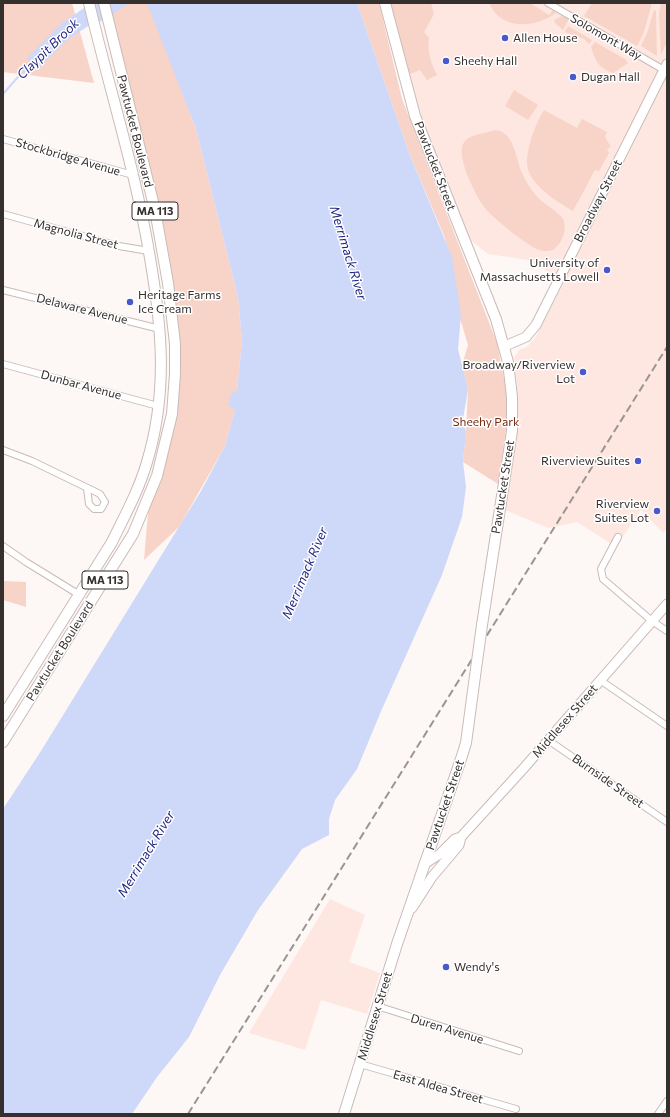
<!DOCTYPE html>
<style>
body{margin:0}
#map{position:relative;width:670px;height:1117px;overflow:hidden;background:#fdf7f5;font-family:Commissioner,sans-serif}
canvas{display:block}
.frame{position:absolute;inset:0;border:4px solid #352f2e;pointer-events:none}
</style>
<div id="map">
<canvas width="670" height="1117"></canvas>
<div class="frame"></div>
</div>
<script>
const context = document.querySelector('canvas').getContext('2d');
context.lineJoin = 'round';
function fill(path, color) { context.fillStyle = color; context.fill(path, 'evenodd'); }
function trace(path, color, width, dash) { context.strokeStyle = color; context.lineWidth = width; context.lineCap = dash ? 'butt' : 'round'; context.setLineDash(dash || []); context.stroke(path); }
function write(font, color, halo, rows, align = 'center') {
  context.font = font + ' Commissioner,sans-serif'; context.lineWidth = 3; context.setLineDash([]); context.textBaseline = 'middle'; context.strokeStyle = halo; context.fillStyle = color; for (const [text, x, y, turn = 0] of rows) {
    context.save(); context.translate(x, y); context.rotate((+turn || 0) * Math.PI / 180); context.textAlign = isNaN(turn) ? turn : align; if (halo) context.strokeText(text, 0, 0); context.fillText(text, 0, 0); context.restore();
  }
}
fill(new Path2D(`
 M389,3H667V529L663,533L641,510L616,547L577,522L548,528L505,510L516,438L517,384L514,358L519,350L527,347L535,338L565,281L528,260L488,254L469,239L422,124Z
 M330,899L365,915L349,962L380,973L367,1014L321,1000L305,1050L249,1033Z`), '#fee7e0');
fill(new Path2D(`
 M3,3H72L94,83L3,72Z
 M109,3H148L196,129L238,297L242,341L235,410L225,446L179,527L144,560L148,513L165,464L175,422L181,353L174,286L162,221Z
 M357,3H379L402,99L497,343L506,389L507,421L498,484L463,462L466,432L468,389L462,365L468,345L460,318L445,238L409,153Z
 M389,3H431L434,14L424,32L429,38C427,52 431,63 437,75L427,80L420,70L410,74L406,64Z
 M489,3H530L549,15L553,10L556,13C535,28 501,31 489,3Z
 M592,3H652L644,32L637,46L584,16Z
 M661,3H667V42L661,55L659,15Z
 M654,10L656,11L657,56L641,46L647,33Z
 M562,16L569,19L563,30L555,23L554,20Z
 M568,26L592,40L589,44L584,39L565,32Z
 M595,42L625,59L628,63L613,73C599,69 595,60 591,47Z
 M514,90L538,105L528,120L505,106Z
 M544,110L577,128L582,119L607,132L605,137L611,147L607,149L609,153L599,171L595,170L573,211C558,202 536,189 529,172C522,157 536,122 544,110Z
 M495,130C514,131 516,159 522,173C527,184 534,195 544,203C551,208 558,212 563,219C568,230 562,243 553,250C549,251 547,251 543,251C530,249 493,218 484,207C476,196 452,151 466,140C473,134 487,133 495,130Z
 M3,581L26,582V607L3,600Z`), '#f8d3c8');
fill(new Path2D(`
 M92,3H129L104,20L88,26L67,40L39,68L27,58L63,22Z
 M147,3H357L409,153L452,257L461,315L458,349L468,389L463,419L466,432L463,462L466,487L462,517L442,575L382,709L357,769L335,800L329,819V835L302,849L258,910L220,975L189,1037L157,1077L132,1114H3V809L41,751L201,491L225,446L235,410L228,405L232,392L237,391L242,341L238,297L196,129Z`), '#ced8f9');
trace(new Path2D(`
 M3,94L33,60`), '#ced8f9', 2);
const street = new Path2D(`
 M548,3L664,70
 M3,139L133,175
 M3,214L119,246L149,251
 M3,290L160,329
 M3,364L158,406
 M3,450L32,461L100,494L105,502L101,509H94L89,504L87,488
 M618,537L601,569L603,579L652,621L667,631
 M3,546L26,562L78,594
 M600,680L667,726
 M548,740L667,822
 M377,1006L519,1051
 M360,1064L516,1109
 M658,1114L667,1101`);
const secondary = new Path2D(`
 M505,346L526,337L536,325L667,64
 M424,864L440,854L455,839L461,837
 M412,908L432,877L459,845L461,837L523,769L667,604`);
const primary = new Path2D(`
 M385,3L415,116L496,319L508,362L512,397V431L482,625
 M3,716L112,542C125,515 139,490 147,462C168,392 162,328 150,258C136,172 109,88 89,3
 M3,742L133,534L157,476L172,414L175,374V344L168,283L155,210L104,3
 M344,1114L397,944L461,759L466,743L475,676`);
trace(street, '#c9bbb7', 8);
trace(secondary, '#c9bbb7', 11);
trace(primary, '#c9bbb7', 12);
trace(street, '#fff', 6);
trace(secondary, '#fff', 9);
trace(primary, '#fff', 10);
trace(new Path2D(`
 M188,1114L667,347`), '#9a9492', 2, [8, 4]);
const primaryBridge = new Path2D(`
 M475,676L482,625`);
trace(primaryBridge, '#c9bbb7', 12, []);
trace(primaryBridge, '#fff', 10);
for (const [x, y, r, color] of [
 [505,38,4,"#4958cc"],
 [446,61,4,"#4958cc"],
 [573,77,4,"#4958cc"],
 [607,270,4,"#4958cc"],
 [130,302,4,"#4958cc"],
 [583,372,4,"#4958cc"],
 [638,461,4,"#4958cc"],
 [657,511,4,"#4958cc"],
 [446,967,4,"#4958cc"]
]) { const dot = new Path2D(); dot.arc(x, y, r, 0, 2 * Math.PI); context.fillStyle = color; context.fill(dot); trace(dot, '#fff', 1.5); }
for (const [x, y, w] of [
 [155,211,46],
 [105,580,46]
]) { const box = new Path2D(); box.roundRect(x - w / 2, y - 9, w, 18, 3); context.fillStyle = '#fff'; context.fill(box); trace(box, '#352f2e', 1); }
write('bold 11px', '#352f2e', null, [
 ["MA 113",155,211],
 ["MA 113",105,580]
]);
write('12px', '#352f2e', '#fff', [
 ["Solomont Way",606,37,30],
 ["Pawtucket Boulevard",135,131,76],
 ["Stockbridge Avenue",68,157,16],
 ["Pawtucket Street",435,166,69],
 ["Broadway Street",598,201,-63],
 ["Magnolia Street",76,234,15],
 ["Delaware Avenue",82,309,14],
 ["Dunbar Avenue",81,385,15],
 ["Pawtucket Street",503,487,-81],
 ["Pawtucket Boulevard",60,651,-58],
 ["Middlesex Street",565,721,-49],
 ["Burnside Street",608,781,35],
 ["Pawtucket Street",445,805,-71],
 ["Middlesex Street",375,1016,-73],
 ["Duren Avenue",447,1029,17],
 ["East Aldea Street",438,1087,16]
]);
write('12px', '#352f2e', '#fff', [
 ["Allen House",513,38],
 ["Sheehy Hall",454,61],
 ["Dugan Hall",581,77],
 ["University of",599,263,"right"],
 ["Massachusetts Lowell",599,277,"right"],
 ["Heritage Farms",138,295],
 ["Ice Cream",138,309],
 ["Broadway/Riverview",575,365,"right"],
 ["Lot",575,379,"right"],
 ["Riverview Suites",630,461,"right"],
 ["Riverview",649,504,"right"],
 ["Suites Lot",649,518,"right"],
 ["Wendy's",454,967]
], 'left');
write('12px', '#792811', '#fff', [
 ["Sheehy Park",486,422]
]);
write('italic 13px', '#242983', '#fff', [
 ["Claypit Brook",48,49,-44],
 ["Merrimack River",348,253,73],
 ["Merrimack River",305,573,-67],
 ["Merrimack River",146,854,-59]
]);
</script>
